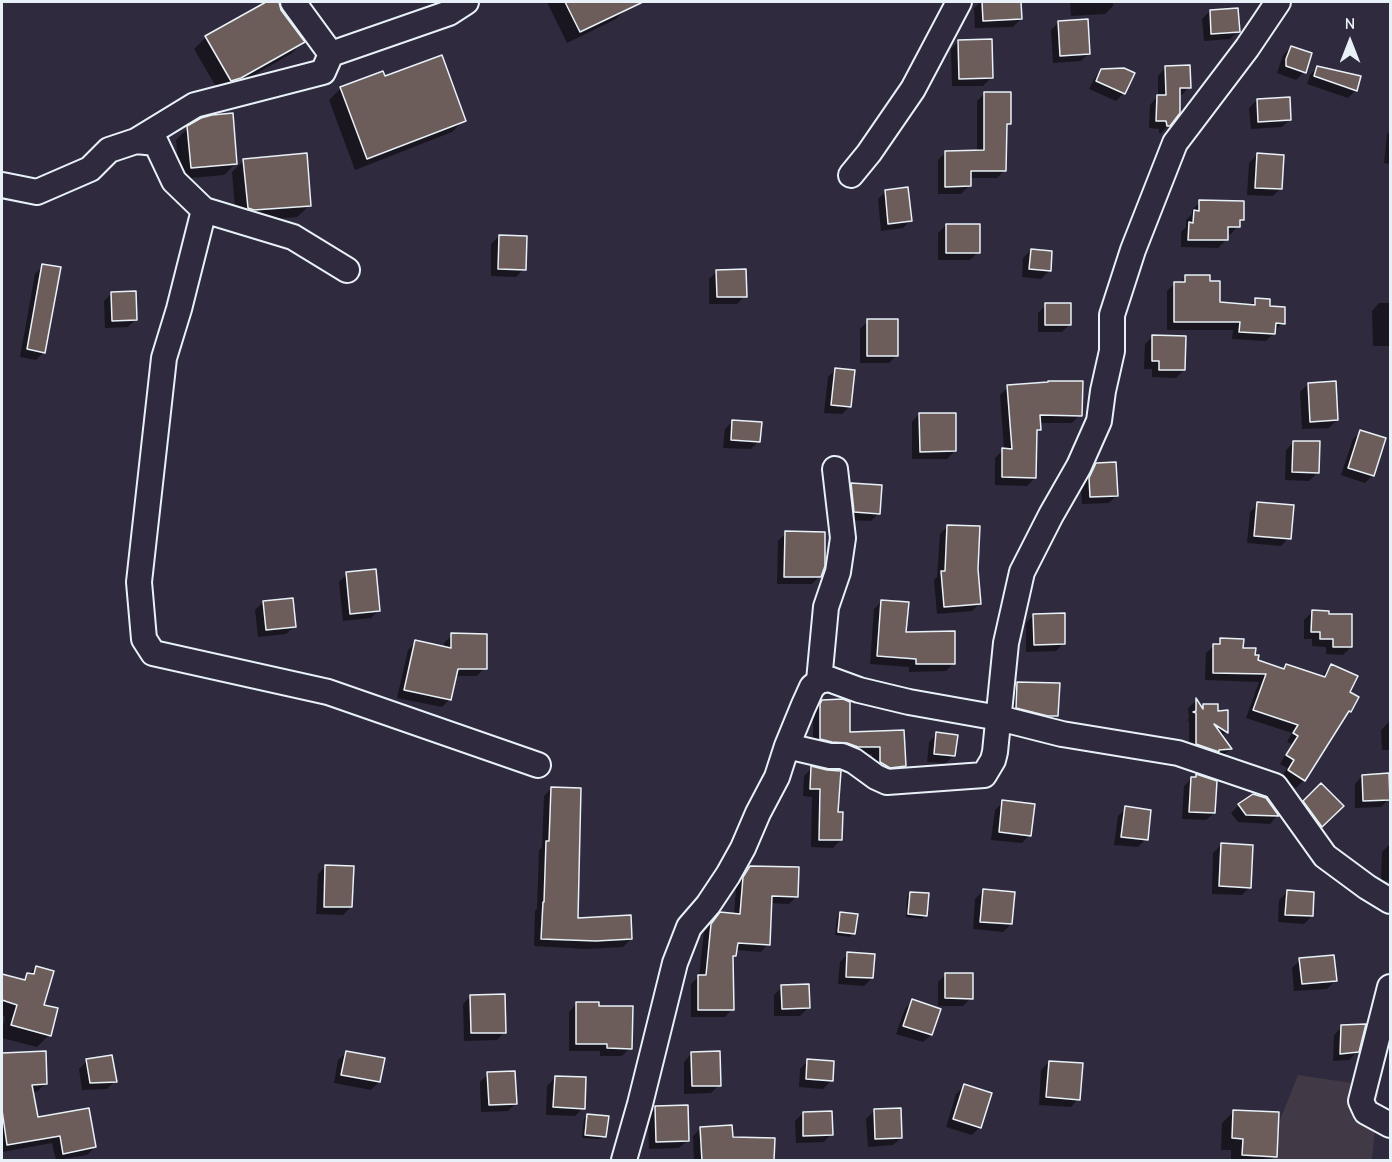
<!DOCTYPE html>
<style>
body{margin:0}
#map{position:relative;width:1392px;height:1162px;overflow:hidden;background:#2f2a3d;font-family:"Comic Neue",sans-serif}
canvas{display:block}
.frame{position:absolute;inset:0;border:3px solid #e8f1f8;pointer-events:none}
.north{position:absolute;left:1320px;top:12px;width:60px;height:60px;-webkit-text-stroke:4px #2f2a3d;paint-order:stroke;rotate:0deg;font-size:16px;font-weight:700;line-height:24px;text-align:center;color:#e8f1f8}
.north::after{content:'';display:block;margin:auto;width:21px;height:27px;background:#e8f1f8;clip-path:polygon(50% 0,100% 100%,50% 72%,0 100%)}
</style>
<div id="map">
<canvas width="1392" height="1162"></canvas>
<div class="frame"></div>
<div class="north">N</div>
</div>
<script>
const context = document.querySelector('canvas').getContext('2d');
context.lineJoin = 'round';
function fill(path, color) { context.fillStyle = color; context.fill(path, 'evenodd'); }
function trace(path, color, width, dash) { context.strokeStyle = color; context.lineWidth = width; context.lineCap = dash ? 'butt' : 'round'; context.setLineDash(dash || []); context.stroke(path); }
fill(new Path2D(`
 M1298,1075L1379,1087L1372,1160H1264Z`), '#413946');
fill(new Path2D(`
 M269,2H278L280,11L303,42L291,54L227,90L219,92L194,49L206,37Z
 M547,2H625L628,7L616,19L567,43Z
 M981,2H1020L1021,19L1013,27L975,28L974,8Z
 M1070,2H1113V6L1105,14L1071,16Z
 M1210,11L1238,31L1230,39L1204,41L1202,19Z
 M1059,22L1089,53L1081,61L1053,63L1051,30Z
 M959,41L991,78L983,86H952L951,49Z
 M1291,47L1304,72L1296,80L1277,73L1283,55Z
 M1318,67L1356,90L1348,98L1307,84L1310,75Z
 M1165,68L1189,87L1182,95H1179L1169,125L1161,133H1159V129L1149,128L1150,105L1158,96V76Z
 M1102,70L1124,93L1116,101L1089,89L1094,79Z
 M384,78L464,120L452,132L355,170L329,100L341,88Z
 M985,93L1009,123L1006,126L1005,170L997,178H969V186L961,194H938V160L946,152H977V101Z
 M1257,100L1290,119L1282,127L1251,129L1249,108Z
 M188,128L236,163L224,175L180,179L176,140Z
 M1390,131V164L1384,163L1387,134Z
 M1257,155L1281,188L1273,196L1247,195L1249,163Z
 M244,160L310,205L297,217L241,222L236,220L232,172Z
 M886,191L911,220L903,228L881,231L878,199Z
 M1200,202L1243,220L1231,234H1227L1226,240L1218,248L1181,247V232L1186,227V220L1192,214V210Z
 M946,225L978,252L970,260H938V233Z
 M499,236L524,269L516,277L491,276V244Z
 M1031,250L1049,271L1041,279L1022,277L1023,258Z
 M43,266L44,352L36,360L20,357L35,274Z
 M717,271L745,296L737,304H709V279Z
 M1186,277L1219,303L1249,306L1256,300L1268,308L1283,323L1274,331V333L1266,341L1232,339L1233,330H1167V291L1175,283H1179Z
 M112,293L136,319L128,327L105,328L104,301Z
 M1379,303H1390V346H1373L1372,311Z
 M1046,305L1070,324L1062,332H1038V313Z
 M868,321L897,355L889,363H860V329Z
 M1153,336L1184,370L1176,378L1152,377V369H1144L1145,344Z
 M836,369L849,407L842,414L824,413L828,377Z
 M1308,384L1337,420L1329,428L1302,429L1300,392Z
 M1008,387L1080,415L1072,423H1039V430L1036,433L1035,478L1027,486L995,485V458L1004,449L1000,395Z
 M919,414L955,451L947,459H912V422Z
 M733,421L759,441L751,449L723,448L725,429Z
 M1361,432L1373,475L1365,483L1341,475L1353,439Z
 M1294,442L1317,473L1309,481L1285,480L1286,450Z
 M1097,464L1117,495L1109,503L1082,504L1081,487L1088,473Z
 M852,484L879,513L871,521L847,520L844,492Z
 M1258,504L1289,538L1281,546L1247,543L1250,512Z
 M948,526L977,569L980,603L972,611L937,614L934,580L937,577L940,534Z
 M786,533L820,576L812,584H777L778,541Z
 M347,574L379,610L371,618L343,621L339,582Z
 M882,601L905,633L954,663L946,671L909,672V667L870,664L874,609Z
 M263,602L294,627L286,634L258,637L255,610Z
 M1312,612L1351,647L1343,655L1326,654V647L1312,646V639H1304V620Z
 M1034,615L1064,643L1056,651L1026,652V623Z
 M452,635L485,668L477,676H455L450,699L442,707L397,698L408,650L416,642L444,648V643Z
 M1221,640L1242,649L1254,657L1257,662L1282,670L1286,666L1322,678L1324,673L1332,665L1348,693L1350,711L1342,719L1304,780L1296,788L1281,778L1287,768L1280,764L1292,744L1287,742L1292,733L1246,718L1259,682L1205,680L1206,653Z
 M1018,683L1057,716L1049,724L1009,715L1010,691Z
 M823,701L849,733L903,732L904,766L896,774L873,770L872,754L850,755L813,747V713L814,709Z
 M1196,701L1201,708L1204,705L1217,712H1226V732L1221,737L1230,749L1222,757L1189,752V721L1187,720L1189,719L1188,708Z
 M1389,722H1390V750H1382L1381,730Z
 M937,734L954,755L946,763L927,762L929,742Z
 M812,768L837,814L841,840L833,848L811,847L812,797L803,796L804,776Z
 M1197,776L1214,813L1206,820L1182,819L1184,786L1192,778H1194Z
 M1362,776L1389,799L1381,807L1355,808V784Z
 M1321,785L1341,806L1313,834L1296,810Z
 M552,788L577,920L631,939L623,947L587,949L534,946L535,911L537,909L539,850L542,847L544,796Z
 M1265,799L1277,816L1270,824L1238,822L1231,813L1239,805Z
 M1003,802L1030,835L1022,843L991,840L995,810Z
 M1126,808L1146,839L1138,847L1114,845L1118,816Z
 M1390,844V881L1381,880L1382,852Z
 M1221,845L1250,887L1242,895L1212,894L1213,853Z
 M326,866L351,907L343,915L316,914L318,874Z
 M750,867L797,896L789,904L770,903L768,944L761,952L735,950V955L732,959V1009L725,1017H691V984L699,976L704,932L713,922L734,915L736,886L742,875Z
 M983,891L1011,924L1003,932L973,929L975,899Z
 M1287,892L1312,916L1304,924L1278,922L1279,900Z
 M911,893L926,915L922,919L906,917L907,897Z
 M840,914L854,933L850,937L835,935L837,917Z
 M848,954L872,978L864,986L838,984L840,962Z
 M1300,960L1335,981L1327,989L1294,991L1292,968Z
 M36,967L42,1006L49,1035L37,1047L2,1038V1031L5,1017L2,1015V975L22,981Z
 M946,974L971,998L963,1006H938V982Z
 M782,987L808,1008L800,1016H774V995Z
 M471,996L505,1032L497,1040L464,1041L463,1004Z
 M913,1001L931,1035L923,1042L896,1034L905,1009Z
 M576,1004L597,1007L630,1048L622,1056H600V1051H569V1012Z
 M1342,1027L1357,1052L1349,1060L1333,1061L1334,1035Z
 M45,1053L46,1083L38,1091L32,1092L36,1119L95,1147L87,1155L56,1160L52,1143L2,1152V1055Z
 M346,1053L379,1082L371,1090L334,1083L338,1060Z
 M691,1054L719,1085L711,1093L684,1094V1062Z
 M87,1061L115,1081L107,1089L82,1090L79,1069Z
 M808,1061L831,1081L823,1089L799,1087L800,1069Z
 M1049,1062L1078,1099L1071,1107L1039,1105L1041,1070Z
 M488,1074L516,1103L508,1111L481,1112L480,1082Z
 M555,1078L583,1108L575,1116L546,1115L547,1086Z
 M964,1086L980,1127L972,1135L946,1127L956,1094Z
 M656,1108L687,1141L679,1148L649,1149L648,1116Z
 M874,1111L901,1138L893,1145L868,1147L866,1119Z
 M1234,1111L1275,1156L1271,1160H1231V1150H1221L1222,1123Z
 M803,1113L831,1134L824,1142L796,1143L795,1121Z
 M588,1116L605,1136L601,1139L582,1138L584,1119Z
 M701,1128L773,1160H694L693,1136Z`), '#0007');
const building = new Path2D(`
 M266,2H279L281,10L305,42L241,78L231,81L205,36Z
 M565,2H643L580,32Z
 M982,2H1021L1022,19L983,21Z
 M1238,8L1240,32L1211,34L1210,10Z
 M1088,19L1090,54L1060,56L1058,21Z
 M992,39L993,78L959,79L958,40Z
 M1291,46L1312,53L1306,73L1286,66V59Z
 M442,55L466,121L367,159L340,87L383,71L385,76Z
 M1190,65L1191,88H1180V113L1170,126H1167L1166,121H1156L1157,95H1166L1165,66Z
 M1317,66L1361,76L1357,91L1314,76Z
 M1124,68L1135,73L1125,94L1096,81L1101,69Z
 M984,92H1011V124H1007L1006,171H971V186L945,187V151L984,150Z
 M1290,97L1291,120L1258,122L1257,99Z
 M233,113L237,164L191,168L187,126L201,118L212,115Z
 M307,153L311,206L254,210L248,208L243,159Z
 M1257,153L1284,155L1282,189L1255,188Z
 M908,187L912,221L888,224L885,190Z
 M1199,200L1244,201V220H1240V227H1228V240H1188L1189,222L1193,223L1194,210L1199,211Z
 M946,224H980V253H946Z
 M499,235L527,236L526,270L498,269Z
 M1031,249L1052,251L1051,271L1029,269Z
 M42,264L61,267L45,353L27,349Z
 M746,269L747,297H717L716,270Z
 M1185,275H1210V281H1220V302L1255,305V298L1270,299V306L1285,307V324L1276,323L1275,334L1239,332L1240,322H1174V282H1185Z
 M136,291L137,320L112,321L111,292Z
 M1045,303H1071V325H1045Z
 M867,319H898V356H867Z
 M1152,335L1186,336L1185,370H1159V361H1152Z
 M835,368L855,370L851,407L831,405Z
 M1048,381H1083L1082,416L1040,415L1041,430H1037L1036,478L1002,477V448L1012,449L1007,385L1048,382Z
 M1336,381L1338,420L1310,422L1308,383Z
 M919,413H956V451L920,452Z
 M732,420L762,422L760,442L731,440Z
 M1360,430L1386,438L1374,476L1348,468Z
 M1293,441H1320L1319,473L1292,472Z
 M1116,462L1118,496L1090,497L1089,478L1096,463Z
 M851,483L882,485L880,514L854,512Z
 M1257,502L1294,505L1291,539L1254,536Z
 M947,525L980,526L978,569L981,604L944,607L941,571H945Z
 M785,531L825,532V566L821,577H784Z
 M376,569L380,611L350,614L346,572Z
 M293,598L296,627L266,630L263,601Z
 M881,600L909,602L906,632L955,631V664H916V659L877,656Z
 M1312,610L1329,611V614H1352V647H1333V639H1320V632H1311Z
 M1065,613V644L1034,645L1033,614Z
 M451,633L487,634V669H458L451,700L404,690L415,640L451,648Z
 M1220,638L1244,639L1243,648H1256L1255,655H1259L1258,660L1284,669L1286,664L1325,677L1331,664L1358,676L1350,692L1359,697L1351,712L1349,711L1305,781L1288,770L1294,760L1286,755L1298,736L1293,733L1298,725L1253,710L1266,674L1213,673V644H1220Z
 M1017,682L1060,683L1058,716H1048L1016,708Z
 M1196,698L1203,709V704H1218V711L1228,710V733L1214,724L1232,749L1219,750V752L1196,744V713L1193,712L1196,711Z
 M843,699L850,702V732L904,730L906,766L890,768L880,762V747H858L847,743L832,742L820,739V704L822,700Z
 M936,732L958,735L955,756L934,754Z
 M811,766L827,770L841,771L838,812H843L842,840H819L820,789H810Z
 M1389,773L1390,800L1363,801L1362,775Z
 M1196,774L1217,781L1215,813L1189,812L1191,777H1196Z
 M1321,783L1344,806L1322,827L1303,801Z
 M551,787L581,788L578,918L631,915L632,939L596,941L541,939L543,902H544L546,841H549Z
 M1253,794L1266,798L1279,816L1246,815L1238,804Z
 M1002,800L1035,804L1031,836L999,832Z
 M1125,806L1151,810L1148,840L1121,837Z
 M1221,843L1253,845L1251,888L1219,886Z
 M325,865L354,866L352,907H324Z
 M750,866L799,867L798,897L772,896L770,945L738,943L736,956H733L734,1010H698V975H706L711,924L720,912L740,914L743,877Z
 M983,889L1015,892L1012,924L980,922Z
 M1287,890L1314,892L1313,916L1285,915Z
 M910,892L929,893L927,916L908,914Z
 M840,912L858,914L855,934L838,932Z
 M847,952L875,954L873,978L846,977Z
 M1334,955L1337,981L1302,984L1299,958Z
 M36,966L54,971L44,1005L58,1008L51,1036L11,1025L17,1005L2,1000V974L25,980L27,973L34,974Z
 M945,973H973V999L945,998Z
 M809,984L810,1008L782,1009L781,985Z
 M505,994L506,1033H471L470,995Z
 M912,999L941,1009L932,1035L903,1026Z
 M576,1002H599V1006H633L632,1049L607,1048V1044H576Z
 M1366,1024L1359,1052L1340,1054L1341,1025Z
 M46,1051L47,1084L32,1085L38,1117L89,1108L96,1147L63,1154L60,1136L7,1145L2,1110V1053Z
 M346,1051L385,1058L380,1082L341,1075Z
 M720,1051L721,1086H692L691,1052Z
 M112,1055L117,1082L90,1083L86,1059Z
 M807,1059L834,1061L833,1081L806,1079Z
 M1049,1061L1083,1063L1080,1100L1046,1097Z
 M515,1071L517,1104L489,1105L487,1072Z
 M555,1076L586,1077L585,1109L553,1107Z
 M964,1084L992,1093L981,1128L953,1119Z
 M688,1105L689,1141L656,1142L655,1106Z
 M901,1108L902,1138L875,1139L874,1109Z
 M1233,1110L1279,1112L1277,1157L1242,1155L1243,1139L1232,1138Z
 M832,1111L833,1135L803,1136V1112Z
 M587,1114L609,1116L606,1137L585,1135Z
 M732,1125L733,1137L775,1138L774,1161H702L700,1127Z`);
fill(building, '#6c5d5a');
trace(building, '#e8f1f8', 1.5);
const minor = new Path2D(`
 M293,2L331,54
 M851,175L869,153L913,89L959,2
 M2,185L37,192L90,169L109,150L136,141
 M204,210L179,309L164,358L139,582L144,639L153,653L328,692L538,765
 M347,270L293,237L204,210L174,181L156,143L136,141L195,105L323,72L331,54L449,13L466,2
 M819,681L826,607L838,572L843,538L835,469
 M787,746L803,707L812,687L819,681L829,679L859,690L909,702L999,718L1062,734L1178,753L1275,786L1325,856L1367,887L1390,901
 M1390,987L1361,1101L1366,1112L1390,1125
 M624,1160L640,1104L675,963L689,927L708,905L728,875L743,848L758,813L777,777L787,746L830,756H842L854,761L876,777L887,782L984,775L993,760L995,752L1006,643L1022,572L1051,515L1079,466L1099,421L1103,391L1112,351V315L1133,250L1175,143L1247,48L1278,2`);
trace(minor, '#e8f1f8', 28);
trace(minor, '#2f2a3d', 24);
</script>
